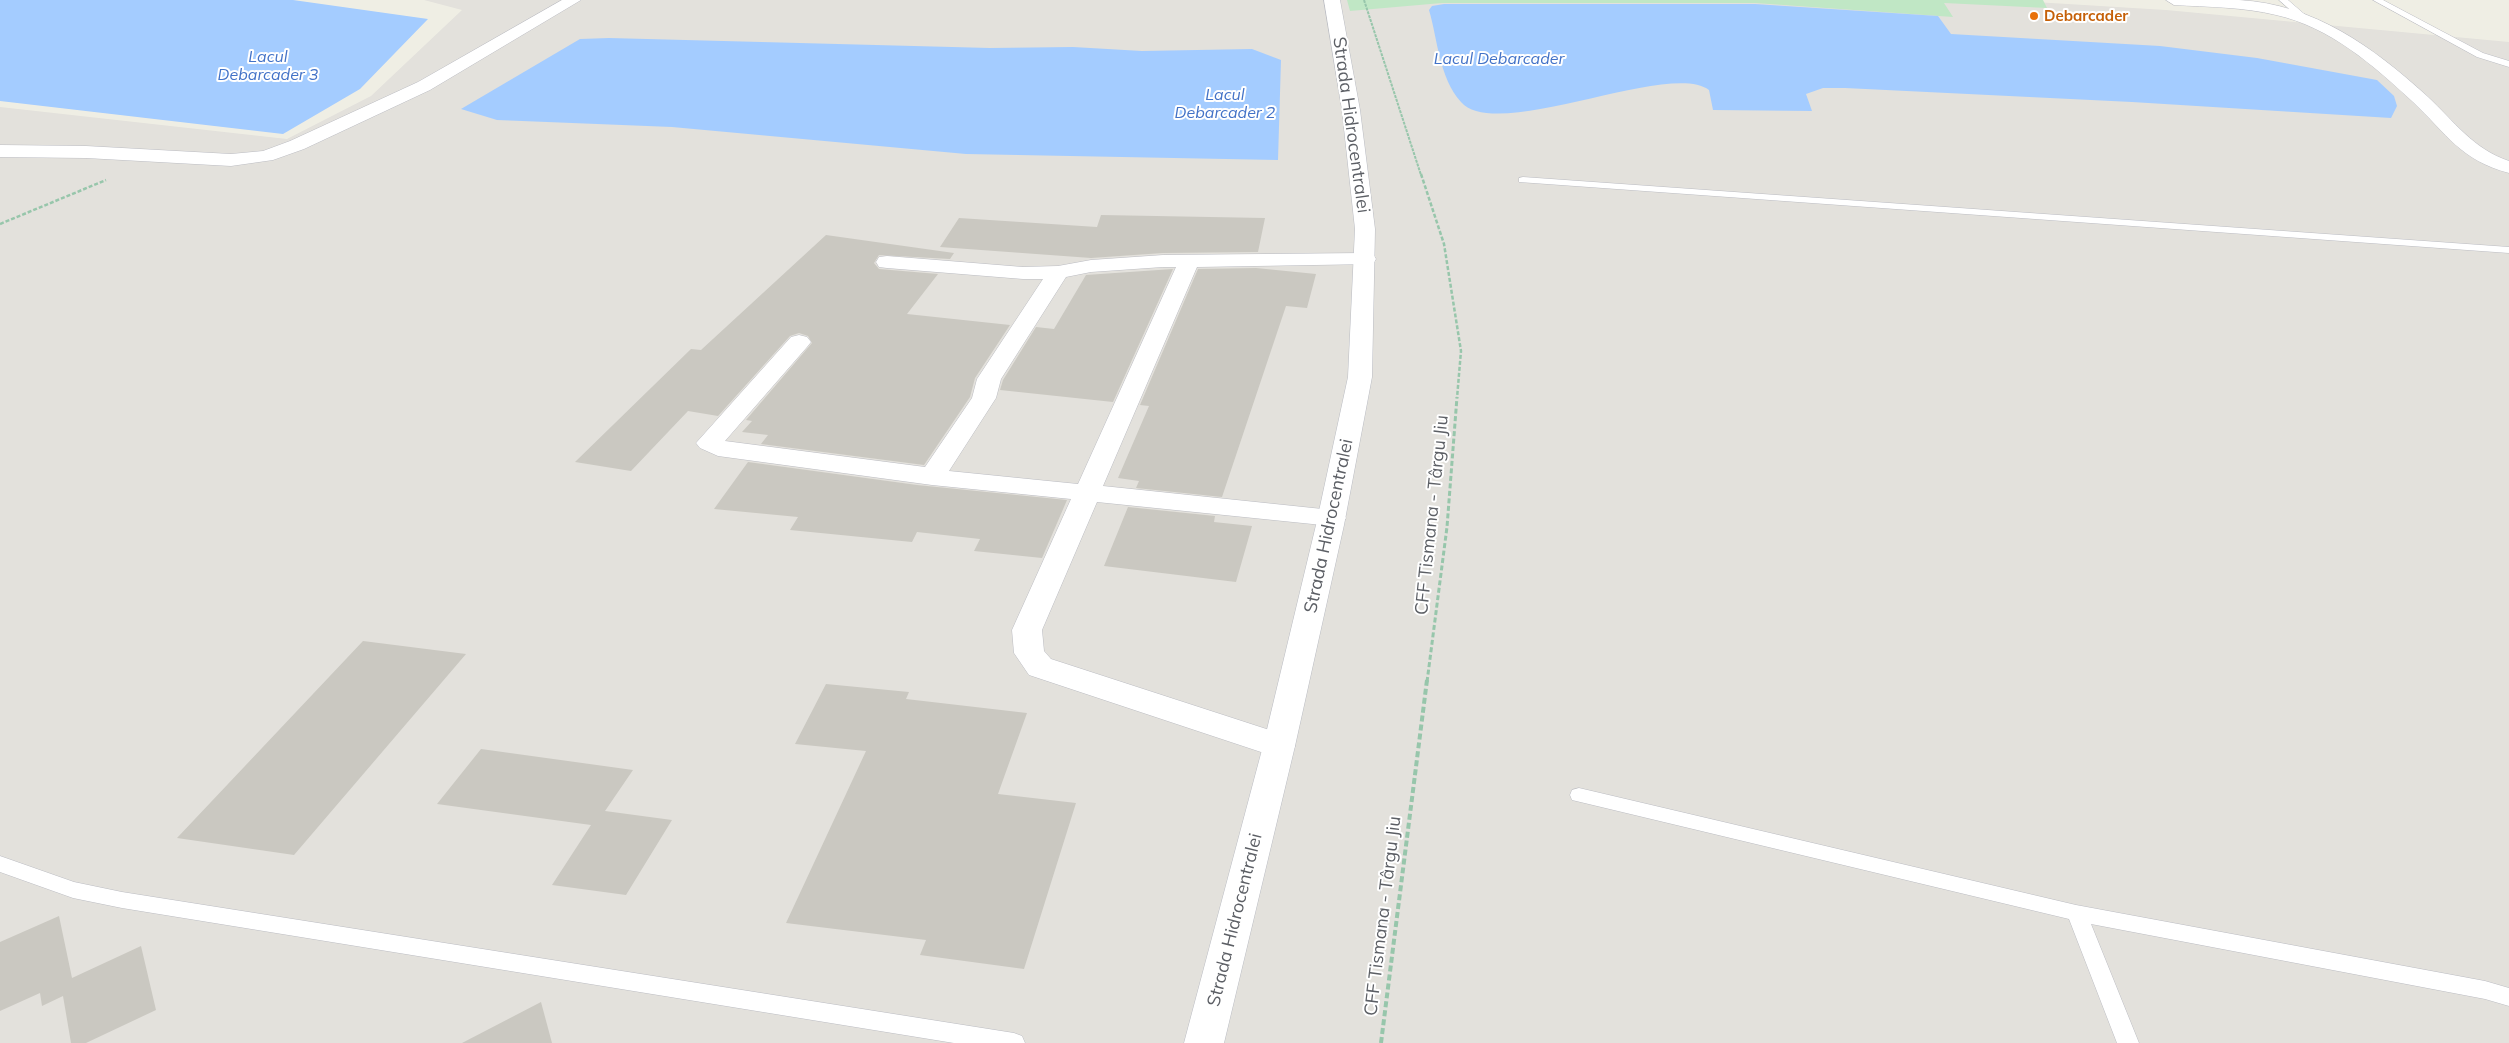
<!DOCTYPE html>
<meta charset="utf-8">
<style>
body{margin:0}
canvas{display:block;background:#efeee4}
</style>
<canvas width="2509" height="1043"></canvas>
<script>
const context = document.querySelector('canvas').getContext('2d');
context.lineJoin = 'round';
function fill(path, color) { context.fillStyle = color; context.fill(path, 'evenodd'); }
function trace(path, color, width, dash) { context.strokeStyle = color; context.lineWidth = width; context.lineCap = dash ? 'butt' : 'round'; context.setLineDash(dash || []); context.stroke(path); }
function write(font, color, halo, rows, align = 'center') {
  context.font = font + ' Mulish,sans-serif'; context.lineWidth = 4; context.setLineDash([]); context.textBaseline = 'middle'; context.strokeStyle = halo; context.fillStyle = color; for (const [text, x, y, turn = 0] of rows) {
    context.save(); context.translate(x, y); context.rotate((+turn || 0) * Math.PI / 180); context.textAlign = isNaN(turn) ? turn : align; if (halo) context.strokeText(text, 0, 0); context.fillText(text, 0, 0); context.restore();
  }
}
fill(new Path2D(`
 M424,0H2002L2166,10L2509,42V1043H0V107L287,139L371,96L462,10Z`), '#e3e1dc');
fill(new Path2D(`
 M1347,0H2043L2047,8L1944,3L1953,17L1755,3H1442L1350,11Z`), '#c0e7c5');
fill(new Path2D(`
 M0,0H293L428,19L360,89L283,134L0,101Z
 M1444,4H1755L1938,16L1951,34L2160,46L2257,58L2377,80L2394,96L2397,106L2391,118L2132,102L1845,88H1823L1806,94L1812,111L1713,110L1709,90C1669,60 1497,143 1461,102C1439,77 1438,41 1429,10L1432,6Z
 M609,38L990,48L1073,47L1142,51L1252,49L1281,60L1278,160L966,154L672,127L497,120L461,109L580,39Z`), '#a4ccff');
fill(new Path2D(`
 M1101,215L1265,218L1258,252L1163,253L1091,258L940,247L959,218L1097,227Z
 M826,235L954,253L950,259L879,255L874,263L879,269L938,274L907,314L1010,325L975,378L970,397L924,465L761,444L768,435L742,432L752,421L746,420L812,343L808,336L799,333L790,336L718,416L688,411L631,471L575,462L691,349L701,350Z
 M1256,268L1316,274L1307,308L1286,306L1222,497L1136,488L1139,481L1118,478L1149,406L1140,405L1198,269Z
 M1173,269L1113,402L1000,390L1003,380L1036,327L1054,329L1086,275Z
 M748,462L917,485L1067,500L1042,558L974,551L980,539L917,532L912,542L790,530L798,517L714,509Z
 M1128,507L1215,516L1214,522L1252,526L1236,582L1104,566Z
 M363,641L466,654L294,855L177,838Z
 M826,684L909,692L906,699L1027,713L998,794L1076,803L1024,969L920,955L926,940L786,923L866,751L795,744Z
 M481,749L633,770L605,811L672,820L626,895L552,885L591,825L437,804Z
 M59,916L72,978L141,946L156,1010L86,1043H71L63,996L42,1006L40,993L0,1011V942Z
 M541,1002L552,1043H462Z`), '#cac8c1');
const lane = new Path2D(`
 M2279,0H2288L2310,19L2303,21Z
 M2373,0H2383L2483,53L2509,61V67L2477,57Z
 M1523,177L2509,247V253L1519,182V178Z
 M1579,788L2076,905L2485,981L2509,988V1006L2485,999L2091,924L2139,1043H2117L2069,919L1572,800L1570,795L1572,790Z
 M0,856L74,882L122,892L1014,1033L1022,1036L1025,1043H954L122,908L73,898L0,872Z`);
const street = new Path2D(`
 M562,0H581L430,90L304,149L273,160L231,166L86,158L0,157V145L86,146L231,154L263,151L290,141L418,82Z
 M2166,0C2190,0 2215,0 2239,0C2314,4 2373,47 2427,96C2454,121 2473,149 2509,161V173C2460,160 2447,134 2413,102C2373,65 2330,27 2276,15C2243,7 2208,7 2174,5Z
 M1365,253L1373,254L1376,259L1373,264L1197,267L1103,486L1332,510L1342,512L1346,518L1342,524L1332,526L1097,502L1042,630L1044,651L1051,659L1291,737L1295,746L1291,755L1279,758L1029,675L1014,653L1012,630L1071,499L932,485L718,456L700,448L696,443L791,337L799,335L807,337L811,342L807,347L725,441L925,467L972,398L977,379L1043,279H1023L887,268L879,267L876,262L879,257L887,256L1023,267L1058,266L1091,260L1163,255ZM1163,267H1176L1078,484L949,471L996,398L1001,379L1066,277L1091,272Z`);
const secondary = new Path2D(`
 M1324,0H1340L1360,110L1375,229L1372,377L1344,525L1295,746L1224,1043H1184L1263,746L1316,525L1348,377L1355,229L1342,110Z`);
trace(lane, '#bcbdc3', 1);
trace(street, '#bcbdc3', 1);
trace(secondary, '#babcc3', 1);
trace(new Path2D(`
 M1364,0L1421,175`), '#97c6ab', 2, [3, 1]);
trace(new Path2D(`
 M1421,174L1444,244L1461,351L1457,398
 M0,224L106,180`), '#97c6ab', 2.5, [4, 2]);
trace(new Path2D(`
 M1427,682L1447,527L1457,397`), '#97c6ab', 3, [5, 2.5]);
trace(new Path2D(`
 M1381,1043L1427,680`), '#97c6ab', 4, [6, 3]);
fill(lane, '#fff');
fill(street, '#fff');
fill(secondary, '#fff');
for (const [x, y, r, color] of [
 [2034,16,5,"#e8710a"]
]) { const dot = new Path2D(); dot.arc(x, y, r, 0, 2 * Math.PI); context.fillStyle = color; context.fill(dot); trace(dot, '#fff', 2); }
write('bold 15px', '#c56008', '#fff', [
 ["Debarcader",2044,16]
], 'left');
write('italic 16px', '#4272c7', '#fff', [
 ["Lacul",268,57],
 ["Debarcader 3",268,75],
 ["Lacul Debarcader",1499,59],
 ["Lacul",1225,95],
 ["Debarcader 2",1225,113]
]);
write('18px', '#5c5f65', '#fff', [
 ["Strada Hidrocentralei",1351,125,82],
 ["CFF Tismana - Târgu Jiu",1432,515,-84],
 ["Strada Hidrocentralei",1329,526,-78],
 ["CFF Tismana - Târgu Jiu",1383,916,-83],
 ["Strada Hidrocentralei",1235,920,-76]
]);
</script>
